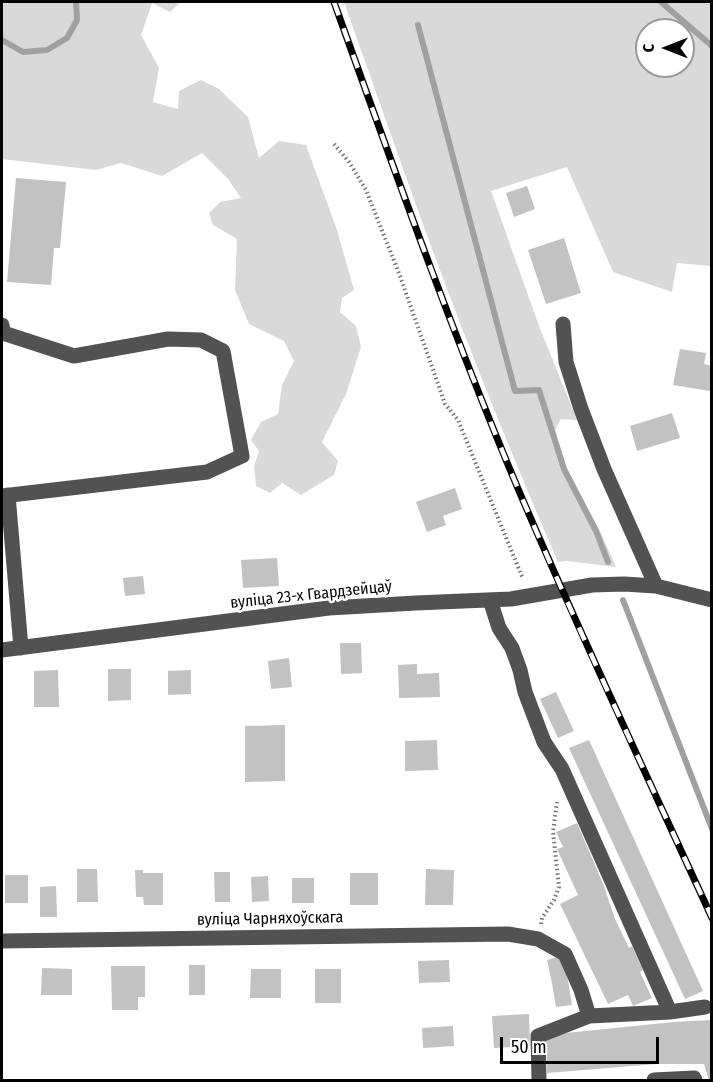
<!DOCTYPE html>
<meta charset="utf-8">
<style>
body{margin:0}
#map{position:relative;width:713px;height:1082px;overflow:hidden;background:#fff;font-family:"Fira Sans Condensed",sans-serif}
canvas{display:block}
.frame{position:absolute;inset:0;border:3px solid #000;pointer-events:none}
.north{position:absolute;left:635px;top:18px;width:60px;height:60px;box-sizing:border-box;background:#fff;border:2px solid #999;border-radius:50%;rotate:270deg;font-size:16px;font-weight:700;line-height:24px;text-align:center;color:#000}
.north::after{content:'';display:block;margin:auto;width:21px;height:27px;background:#000;clip-path:polygon(50% 0,100% 100%,50% 72%,0 100%)}
.scale{position:absolute;left:500px;top:1037px;width:159px;height:27px;box-sizing:border-box;border:3px solid #000;border-top:0;padding-left:8px;font-size:18px;line-height:21px;white-space:nowrap;color:#000;-webkit-text-stroke:4px #fff;paint-order:stroke}
</style>
<div id="map">
<canvas width="713" height="1082"></canvas>
<div class="frame"></div>
<div class="north">С</div>
<div class="scale">50 m</div>
</div>
<script>
const context = document.querySelector('canvas').getContext('2d');
context.lineJoin = 'round';
function fill(path, color) { context.fillStyle = color; context.fill(path, 'evenodd'); }
function trace(path, color, width, dash) { context.strokeStyle = color; context.lineWidth = width; context.lineCap = dash ? 'butt' : 'round'; context.setLineDash(dash || []); context.stroke(path); }
function write(font, color, halo, rows, align = 'center') {
  context.font = font + ' "Fira Sans Condensed",sans-serif'; context.lineWidth = 5; context.setLineDash([]); context.textBaseline = 'middle'; context.strokeStyle = halo; context.fillStyle = color; for (const [text, x, y, turn = 0] of rows) {
    context.save(); context.translate(x, y); context.rotate((+turn || 0) * Math.PI / 180); context.textAlign = isNaN(turn) ? turn : align; if (halo) context.strokeText(text, 0, 0); context.fillText(text, 0, 0); context.restore();
  }
}
fill(new Path2D(`
 M2,2H180V3L170,12L152,3L141,35L159,68L153,102L178,109L179,91L201,80L219,89L248,117L259,158L279,141L306,145L337,230L354,290L342,298L340,312L356,326L361,347L346,394L322,442L338,461L334,475L301,495L282,483L270,493L256,486L254,466L259,451L251,440L261,422L278,414L282,385L294,361L284,341L249,324L235,290L237,239L213,225L209,213L220,202L241,198L228,179L202,153L162,176L121,163L96,170L2,159Z
 M344,2H711V266L677,263L672,292L613,272L567,167L491,191L539,326L577,420L561,419L555,430L566,468L600,531L616,567L567,561L558,562C513,458 470,352 431,246C401,165 373,83 344,2ZM647,30H683V66H647Z`), '#d9d9d9');
trace(new Path2D(`
 M661,2L712,46
 M418,25L515,391L539,390L564,469L596,531L608,562
 M2,40L23,52L47,50L67,38L77,20L76,2
 M623,600L712,829`), '#a0a0a0', 6);
fill(new Path2D(`
 M16,178L66,182L60,248H54L51,285L7,282Z
 M527,186L535,209L514,217L506,193Z
 M564,238L581,293L546,304L528,250Z
 M680,349L706,353L704,364L712,366L710,391L673,385Z
 M672,413L680,438L637,451L630,426Z
 M455,488L462,509L443,516L446,525L427,532L416,502Z
 M277,558L279,586L243,588L241,560Z
 M143,576L145,594L125,596L123,578Z
 M340,643H361L362,673L341,674Z
 M289,658L292,687L271,689L268,661Z
 M417,664V674L439,673L440,697L399,698L398,665Z
 M108,669H131V700L108,701Z
 M58,670L59,707H34V671Z
 M191,670V694L168,695V671Z
 M556,692L574,731L558,738L540,699Z
 M285,725V781L245,782V726Z
 M437,740L438,770L405,771V741Z
 M589,740L703,991L685,999L569,748Z
 M577,823L604,886L615,919L629,948L632,946L643,970L640,972L652,998L633,1006L628,995L608,1004L560,904L578,895L557,849L563,847L556,832Z
 M77,869H97L98,902H77Z
 M426,869L454,870L453,905H425Z
 M135,870H143V873H163V905H144L143,897H136Z
 M214,872H230V902H215Z
 M350,873H378V905H350Z
 M5,875H28V903H5Z
 M268,876L269,901L252,902L251,877Z
 M292,878H314V903H292Z
 M56,886L57,917H40V887Z
 M561,956L568,980L572,1005L556,1007L552,983L547,960Z
 M449,960L450,982L419,983L418,961Z
 M189,965H205V995H189Z
 M111,966H145V997H138V1010H112Z
 M42,968L72,969V995H41Z
 M251,969H281V998H250Z
 M315,969H341V1003H315Z
 M529,1014L530,1046L494,1048L492,1016Z
 M712,1020V1080H709L704,1064H657L547,1073L546,1035L674,1022Z
 M453,1026L454,1046L423,1048L422,1028Z`), '#c2c2c2');
trace(new Path2D(`
 M334,144L349,162L366,190L400,276L445,404L458,420L523,579
 M541,924L542,918L554,900L559,887L553,832L557,802`), '#747474', 4, [1.5, 3]);
trace(new Path2D(`
 M563,324L566,362L581,409L604,469L656,586
 M2,325L3,333L74,356L168,339L201,340L223,351L242,456L207,472L2,496
 M8,495L21,648
 M490,600L499,628L512,648L520,670L525,692L544,742L562,769L670,1012
 M2,650L329,608L416,603L511,599L592,585L624,584L656,586L712,600
 M2,941L508,934L538,939L565,954L581,990L589,1016
 M539,1080L538,1036L589,1016L670,1012L705,1007
 M654,1080L694,1078L695,1080`), '#525252', 15);
const rail = new Path2D(`
 M334,2C393,166 451,330 519,491C580,634 647,776 712,918`);
trace(rail, '#000', 7);
trace(rail, '#fff', 4.5, [14]);
write('16px', '#000', '#fff', [
 ["вуліца 23-х Гвардзейцаў",311,595,-6],
 ["вуліца Чарняхоўскага",270,919,-1]
]);
</script>
